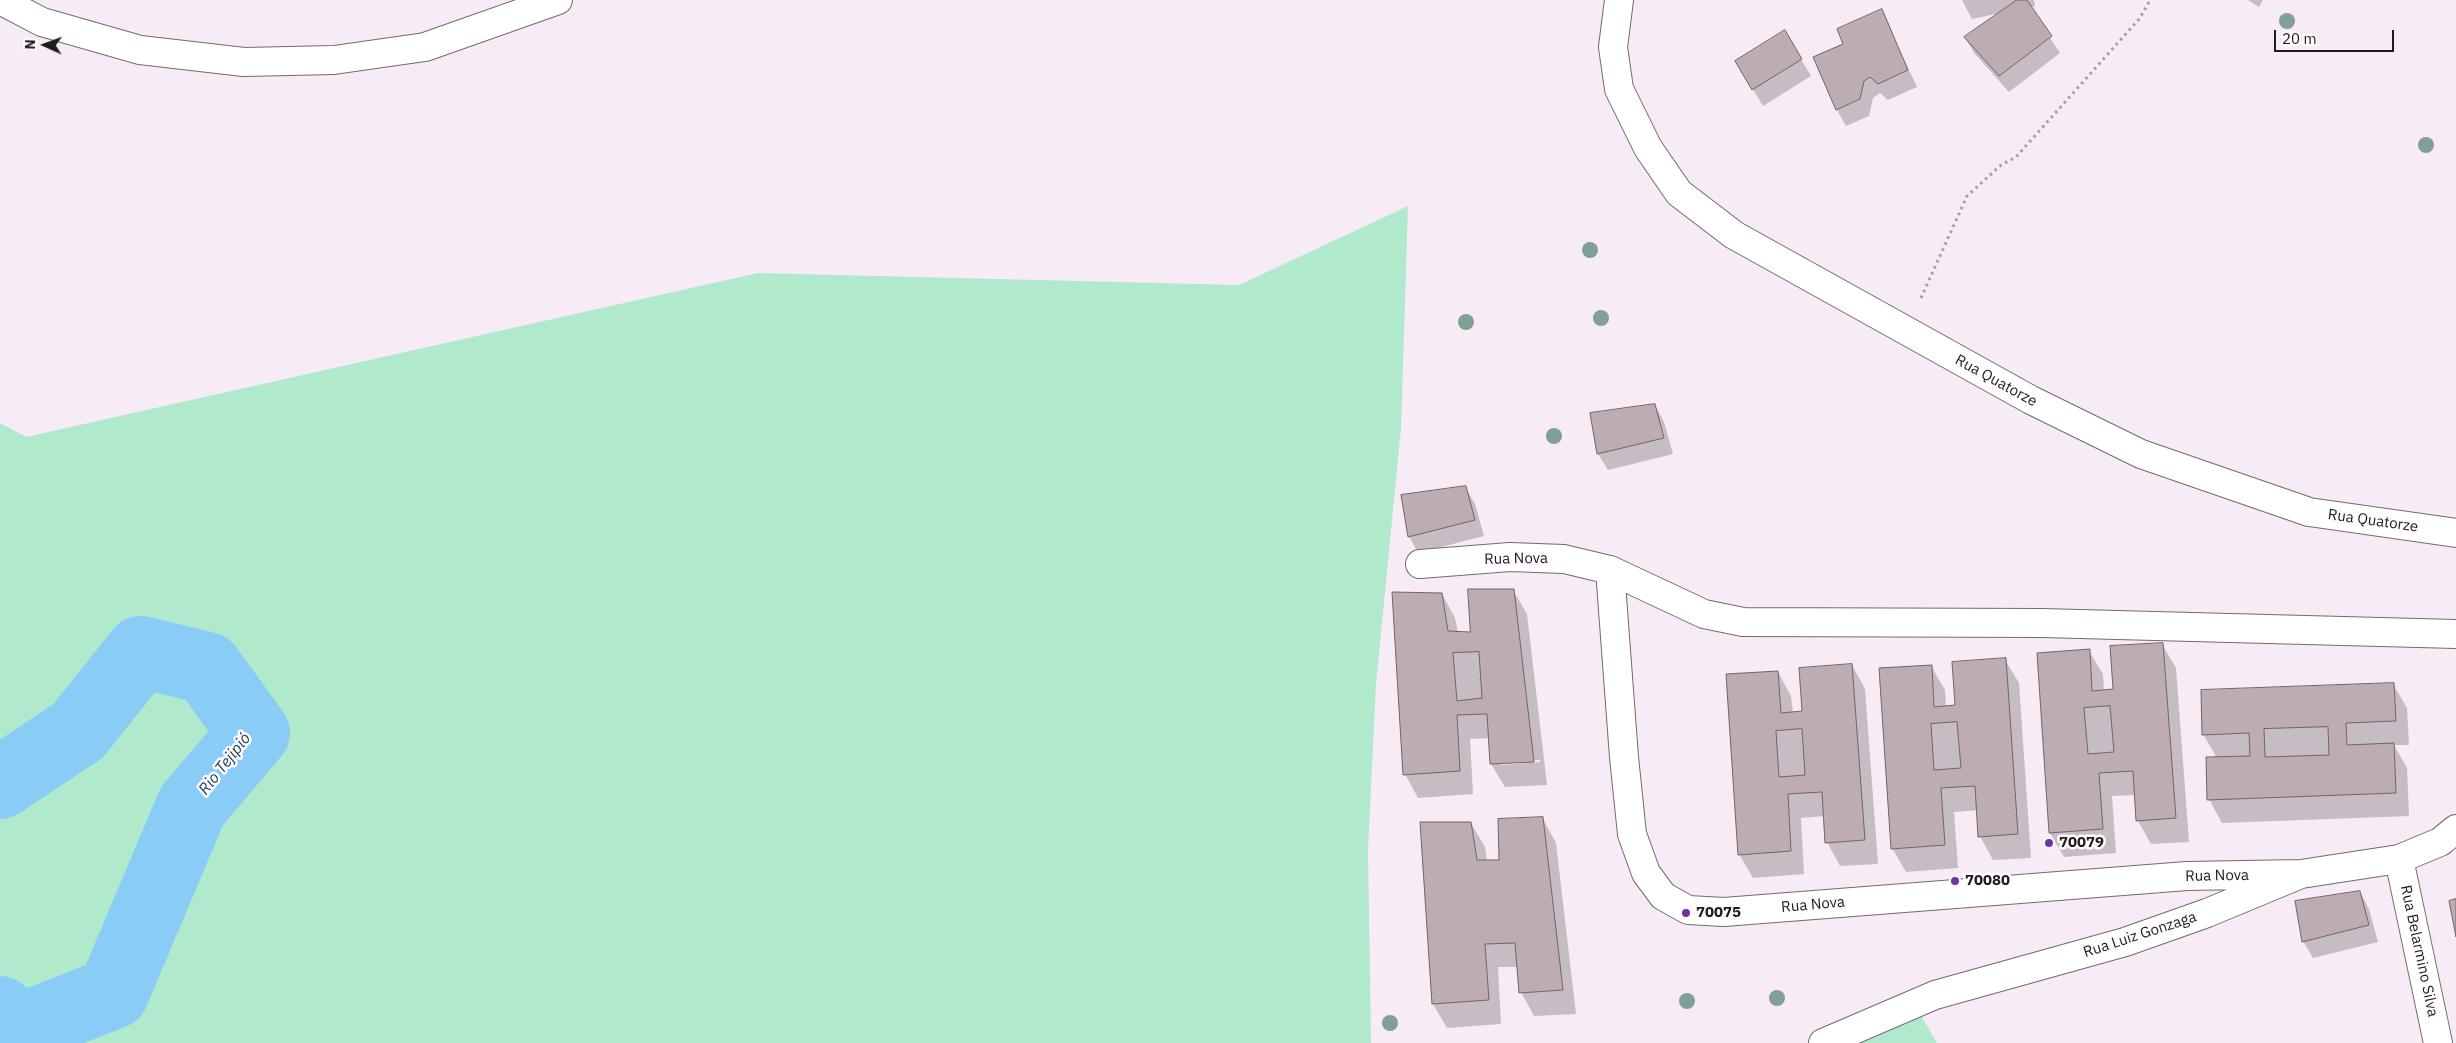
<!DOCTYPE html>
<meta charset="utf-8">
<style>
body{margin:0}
#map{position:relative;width:2456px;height:1043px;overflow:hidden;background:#f7ebf6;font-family:"IBM Plex Sans",sans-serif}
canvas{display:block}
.north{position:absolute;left:20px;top:20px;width:50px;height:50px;-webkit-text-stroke:4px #fffcfe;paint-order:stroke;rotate:272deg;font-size:14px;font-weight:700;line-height:20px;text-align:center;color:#1e1a1e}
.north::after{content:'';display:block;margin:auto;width:18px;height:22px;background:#1e1a1e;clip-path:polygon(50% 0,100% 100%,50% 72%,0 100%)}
.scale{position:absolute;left:2274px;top:30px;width:120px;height:22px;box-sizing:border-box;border:2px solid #1e1a1e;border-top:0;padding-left:6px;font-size:15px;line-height:18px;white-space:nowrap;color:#1e1a1e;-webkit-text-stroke:4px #fffcfe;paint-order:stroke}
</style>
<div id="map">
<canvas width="2456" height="1043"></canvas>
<div class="north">N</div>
<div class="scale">20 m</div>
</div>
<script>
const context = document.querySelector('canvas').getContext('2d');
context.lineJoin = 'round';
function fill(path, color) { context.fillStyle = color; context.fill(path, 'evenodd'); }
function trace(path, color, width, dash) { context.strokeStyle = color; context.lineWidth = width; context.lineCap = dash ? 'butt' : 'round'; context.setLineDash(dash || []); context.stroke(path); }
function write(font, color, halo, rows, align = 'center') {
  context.font = font + ' "IBM Plex Sans",sans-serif'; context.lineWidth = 5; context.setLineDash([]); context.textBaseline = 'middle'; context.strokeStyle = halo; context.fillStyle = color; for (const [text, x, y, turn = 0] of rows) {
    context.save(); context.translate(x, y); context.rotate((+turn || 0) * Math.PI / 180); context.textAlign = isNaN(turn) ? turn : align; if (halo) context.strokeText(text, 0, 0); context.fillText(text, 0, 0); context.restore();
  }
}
fill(new Path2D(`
 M1408,206L1401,428L1376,684L1368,849L1371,1043H0V423L26,437L758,273L1239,285Z
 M1920,1014L1937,1043H1857Z`), '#b1e9cc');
fill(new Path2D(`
 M1962,0H2034L2035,6L2030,7L2060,53L2009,92L1975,54L1965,38L2000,13L1972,19Z
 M2248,0H2263L2259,7Z
 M1881,11L1917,87L1888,100L1880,93L1873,98L1869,116L1846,126L1837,110L1844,45Z
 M1785,32L1811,76L1763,106L1736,61Z
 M1655,405L1664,422L1673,454L1608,470L1598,454Z
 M1465,487L1475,504L1484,536L1418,553L1409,536Z
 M1513,590L1527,614L1547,785L1505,787L1491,764L1490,738L1470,739L1473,794L1418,798L1405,774L1442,594L1455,618L1458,633H1471ZM1540,760V762L1501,765V762Z
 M2162,644L2176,668L2189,842L2151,844L2138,821L2136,795L2112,796L2116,853L2064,857L2050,833L2089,651L2103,674L2104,691L2114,690Z
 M2005,660L2019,683L2031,858L1993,860L1980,836L1978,810L1954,812L1958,868L1906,872L1892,848L1931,666L1945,690L1946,707L1956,706Z
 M1852,665L1865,689L1878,864L1840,866L1827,842L1825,816L1801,818L1804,874L1753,878L1739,854L1778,672L1791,696L1793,713L1803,712Z
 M2393,684L2407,708L2409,745H2394L2407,768L2409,816L2222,823L2209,799L2217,758L2203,734Z
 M1543,819L1556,843L1576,1014L1534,1016L1521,992L1518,967H1498L1501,1024L1447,1028L1433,1004L1471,823L1485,847L1487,861L1501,862Z
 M2360,892L2369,909L2378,942L2313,958L2303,941Z`), '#0003');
trace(new Path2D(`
 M0,783L78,731L141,652L207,668L254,733L192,806L113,993L19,1030L0,1012`), '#89cdf6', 72);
const building = new Path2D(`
 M2017,0H2027L2052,36L1999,76L1964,37Z
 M1882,9L1908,70L1878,84L1870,77L1864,81L1860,99L1836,110L1813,57L1843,44L1837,29Z
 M1785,30L1802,59L1752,90L1735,61Z
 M1655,404L1664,438L1597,454L1590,413Z
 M1466,486L1475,520L1408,537L1401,495Z
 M1468,589H1514L1534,762L1490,764L1487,714L1457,715L1460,771L1403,775L1392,592L1442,593L1448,631L1470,632Z
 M2163,643L2176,818L2136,821L2133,771L2099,773L2103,829L2049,833L2037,653L2090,649L2092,691L2113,689L2110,646Z
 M1479,652L1482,698L1457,701L1453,653Z
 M2006,658L2018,834L1978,837L1975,786L1941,788L1945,845L1891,849L1879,668L1932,665L1934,707L1955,705L1952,662Z
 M1852,664L1865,840L1825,843L1822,792L1788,794L1791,851L1738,855L1726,674L1778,671L1781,713L1802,711L1799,668Z
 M2394,683L2396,721L2346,723L2347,745L2394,743L2396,793L2207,800L2206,757L2250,756L2249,733L2202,735L2201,690Z
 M2110,706L2114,752L2088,754L2084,708Z
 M1957,722L1961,768L1934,770L1931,724Z
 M2328,727L2329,755L2265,757L2264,729Z
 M1802,729L1805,775L1779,777L1776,731Z
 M1543,817L1563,990L1519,993L1515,943L1485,944L1489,1000L1432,1004L1420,822H1471L1477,860H1499L1498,819Z
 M2360,891L2369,925L2302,942L2295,901Z
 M2456,899V937L2449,901Z`);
fill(building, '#bdadb2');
trace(building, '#716367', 1);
const minor = new Path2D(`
 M0,0L42,22L140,50L244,62L334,60L425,47L558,0
 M1619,0L1613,47L1619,89L1648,148L1679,193L1734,235L2031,400L2141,454L2309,512L2456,533
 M1420,564L1510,557L1564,559L1610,570L1704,614L1743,622L2042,623L2456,634
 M1610,570L1624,757L1632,834L1646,873L1663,896L1688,910L1724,912L2187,876L2301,874
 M2399,859L2438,1043
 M1823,1043L1935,995L2125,942L2207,913L2301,874L2399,859L2440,842L2456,829`);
trace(minor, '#736972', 30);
trace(new Path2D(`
 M1921,298L1967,196L2001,165L2016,157L2140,18L2150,0`), '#a59ca4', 3, [2.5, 4]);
trace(minor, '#fff', 28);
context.fillStyle = '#7ea095';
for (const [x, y] of [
 [2287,21],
 [2426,145],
 [1590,250],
 [1601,318],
 [1466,322],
 [1554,436],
 [1777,998],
 [1687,1001],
 [1390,1023]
]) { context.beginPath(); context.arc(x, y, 8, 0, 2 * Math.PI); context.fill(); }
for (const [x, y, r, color] of [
 [2049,843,5,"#7331a6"],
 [1955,881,5,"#7331a6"],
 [1686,913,5,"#7331a6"]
]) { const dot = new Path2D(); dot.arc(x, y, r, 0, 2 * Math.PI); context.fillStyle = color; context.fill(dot); trace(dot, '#fffcfe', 2); }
write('15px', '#1e1a1e', '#fffcfe', [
 ["Rua Quatorze",1996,381,29],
 ["Rua Quatorze",2373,521,8],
 ["Rua Nova",1516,559,-1],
 ["Rua Nova",2217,876,-1],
 ["Rua Nova",1813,905,-5],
 ["Rua Luiz Gonzaga",2140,935,-18],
 ["Rua Belarmino Silva",2419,951,78]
]);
write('bold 15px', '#1e1a1e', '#fffcfe', [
 ["70079",2059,843],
 ["70080",1965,881],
 ["70075",1696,913]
], 'left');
write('italic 16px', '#1a4056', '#fffcfe', [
 ["Rio Tejipió",225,764,-52]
]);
</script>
